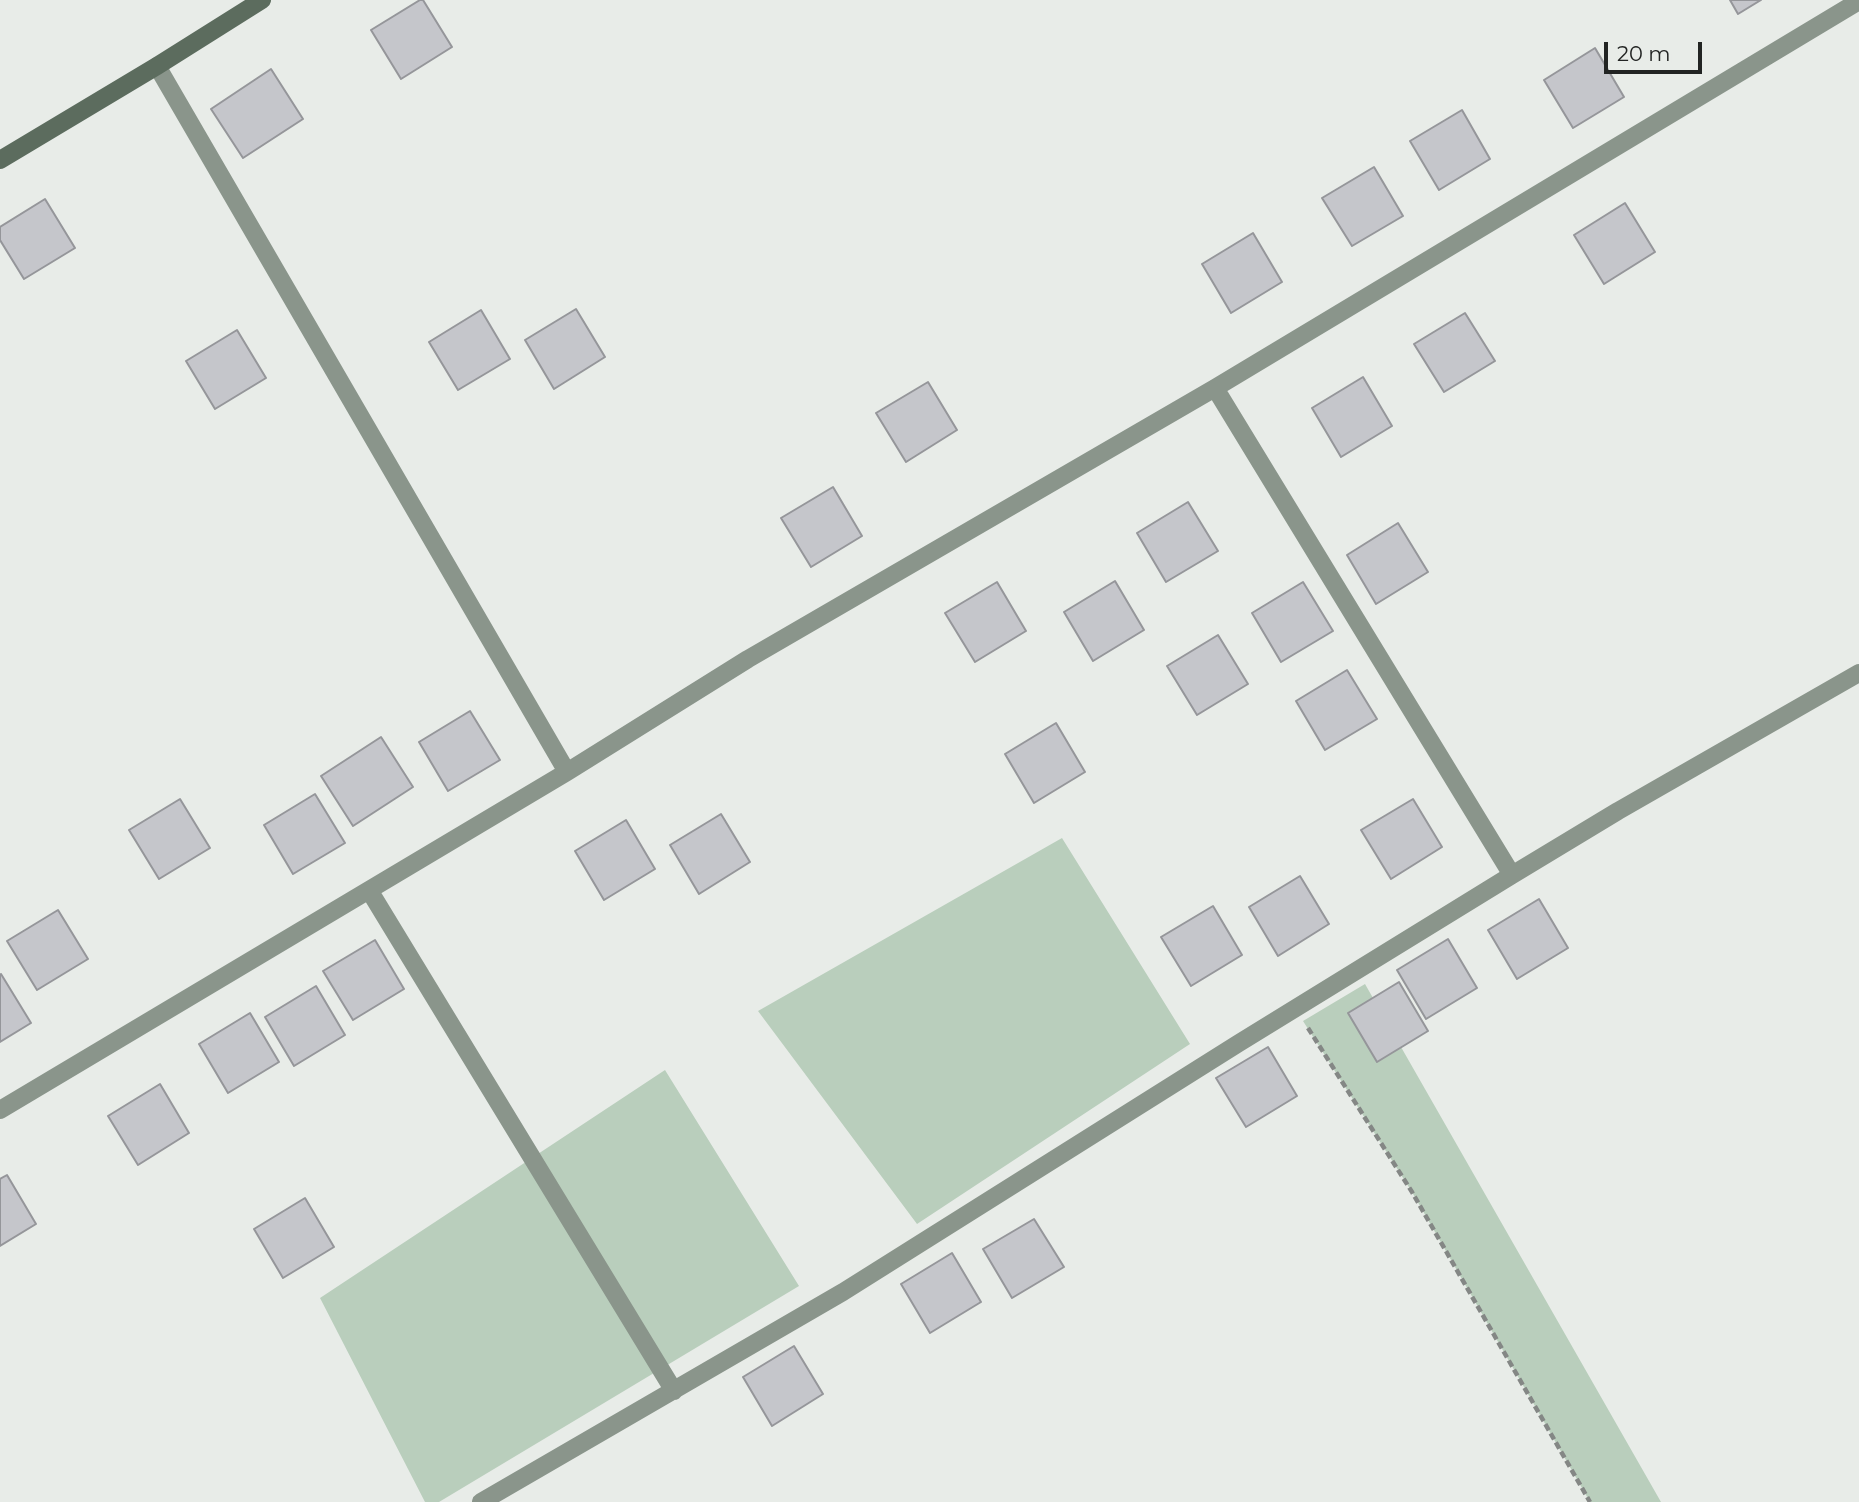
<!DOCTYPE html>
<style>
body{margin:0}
#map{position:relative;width:1859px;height:1502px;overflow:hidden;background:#e8ece8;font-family:Montserrat,sans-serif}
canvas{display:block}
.scale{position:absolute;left:1604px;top:42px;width:98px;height:32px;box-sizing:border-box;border:4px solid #222423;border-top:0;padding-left:9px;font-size:21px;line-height:24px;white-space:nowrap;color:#222423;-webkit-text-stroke:5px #e8ece8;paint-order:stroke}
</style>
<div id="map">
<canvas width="1859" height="1502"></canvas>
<div class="scale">20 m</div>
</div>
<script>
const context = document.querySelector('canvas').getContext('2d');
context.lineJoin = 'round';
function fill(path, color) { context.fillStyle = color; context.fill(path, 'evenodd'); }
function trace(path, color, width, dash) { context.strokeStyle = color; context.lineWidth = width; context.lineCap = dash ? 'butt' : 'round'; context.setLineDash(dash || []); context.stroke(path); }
fill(new Path2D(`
 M1062,838L1190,1044L917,1224L758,1011Z
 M1365,984L1661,1502H1590L1412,1192L1303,1021Z
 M665,1070L799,1286L439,1502H425L320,1298Z`), '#b9cebc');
const building = new Path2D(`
 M420,0H423L452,47L401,79L371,30Z
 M1730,0H1761L1738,14Z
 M1595,48L1624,97L1573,128L1544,80Z
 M271,69L303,119L243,158L211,109Z
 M1462,110L1490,159L1439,190L1410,141Z
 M1374,167L1403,216L1352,246L1322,198Z
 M45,199L75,248L24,279L0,240V227Z
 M1625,203L1655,252L1604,284L1574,235Z
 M1253,233L1282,282L1231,313L1202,264Z
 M576,309L605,357L554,389L525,340Z
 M481,310L510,359L458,390L429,342Z
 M1465,313L1495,361L1444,392L1414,344Z
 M237,330L266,378L215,409L186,361Z
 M1363,377L1392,426L1341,457L1312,408Z
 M928,382L957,430L906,462L876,413Z
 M833,487L862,536L811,567L781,518Z
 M1188,502L1218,551L1166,582L1137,533Z
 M1398,523L1428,572L1376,604L1347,555Z
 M1115,581L1144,630L1093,661L1064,612Z
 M997,582L1026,631L975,662L945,613Z
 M1303,582L1333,631L1281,662L1252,613Z
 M1218,635L1248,684L1197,715L1167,666Z
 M1347,670L1377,719L1325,750L1296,701Z
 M470,711L500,760L448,791L419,742Z
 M1056,723L1085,772L1034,803L1005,754Z
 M381,737L413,787L353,826L321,776Z
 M315,794L345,843L293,874L264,825Z
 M180,799L210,848L159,879L129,830Z
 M1413,799L1442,847L1391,879L1361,830Z
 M721,814L750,862L699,894L670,845Z
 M626,820L655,869L604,900L575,851Z
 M1300,876L1329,924L1278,956L1249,907Z
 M1539,899L1568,948L1517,979L1488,930Z
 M1213,906L1242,955L1191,986L1161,937Z
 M58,910L88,959L37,990L7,941Z
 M1448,939L1477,988L1426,1019L1397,970Z
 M375,940L404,989L353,1020L323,971Z
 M1,974L31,1023L0,1042V975Z
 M1399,982L1428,1031L1377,1062L1348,1013Z
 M316,986L345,1035L294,1066L265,1017Z
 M250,1013L279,1062L228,1093L199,1044Z
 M1268,1047L1297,1096L1246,1127L1216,1078Z
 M160,1084L189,1133L138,1165L108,1116Z
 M7,1175L36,1224L0,1246V1179Z
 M305,1198L334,1247L283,1278L254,1229Z
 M1034,1219L1064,1267L1012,1298L983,1249Z
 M952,1253L981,1302L930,1333L901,1284Z
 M794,1346L823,1394L772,1426L743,1377Z`);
fill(building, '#c5c6cb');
trace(building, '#95969a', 2);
trace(new Path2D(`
 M1308,1028L1412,1192L1590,1502`), '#848785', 4.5, [7, 3.5]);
trace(new Path2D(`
 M157,66L567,772
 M1215,388L1512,875
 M369,890L674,1391
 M0,1110L567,772L748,659L1215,388L1859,1
 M481,1502L843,1292L1239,1043L1512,875L1618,811L1859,673`), '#8a958b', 18);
trace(new Path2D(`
 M0,160L157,66L262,0`), '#5c6c5e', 18);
</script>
